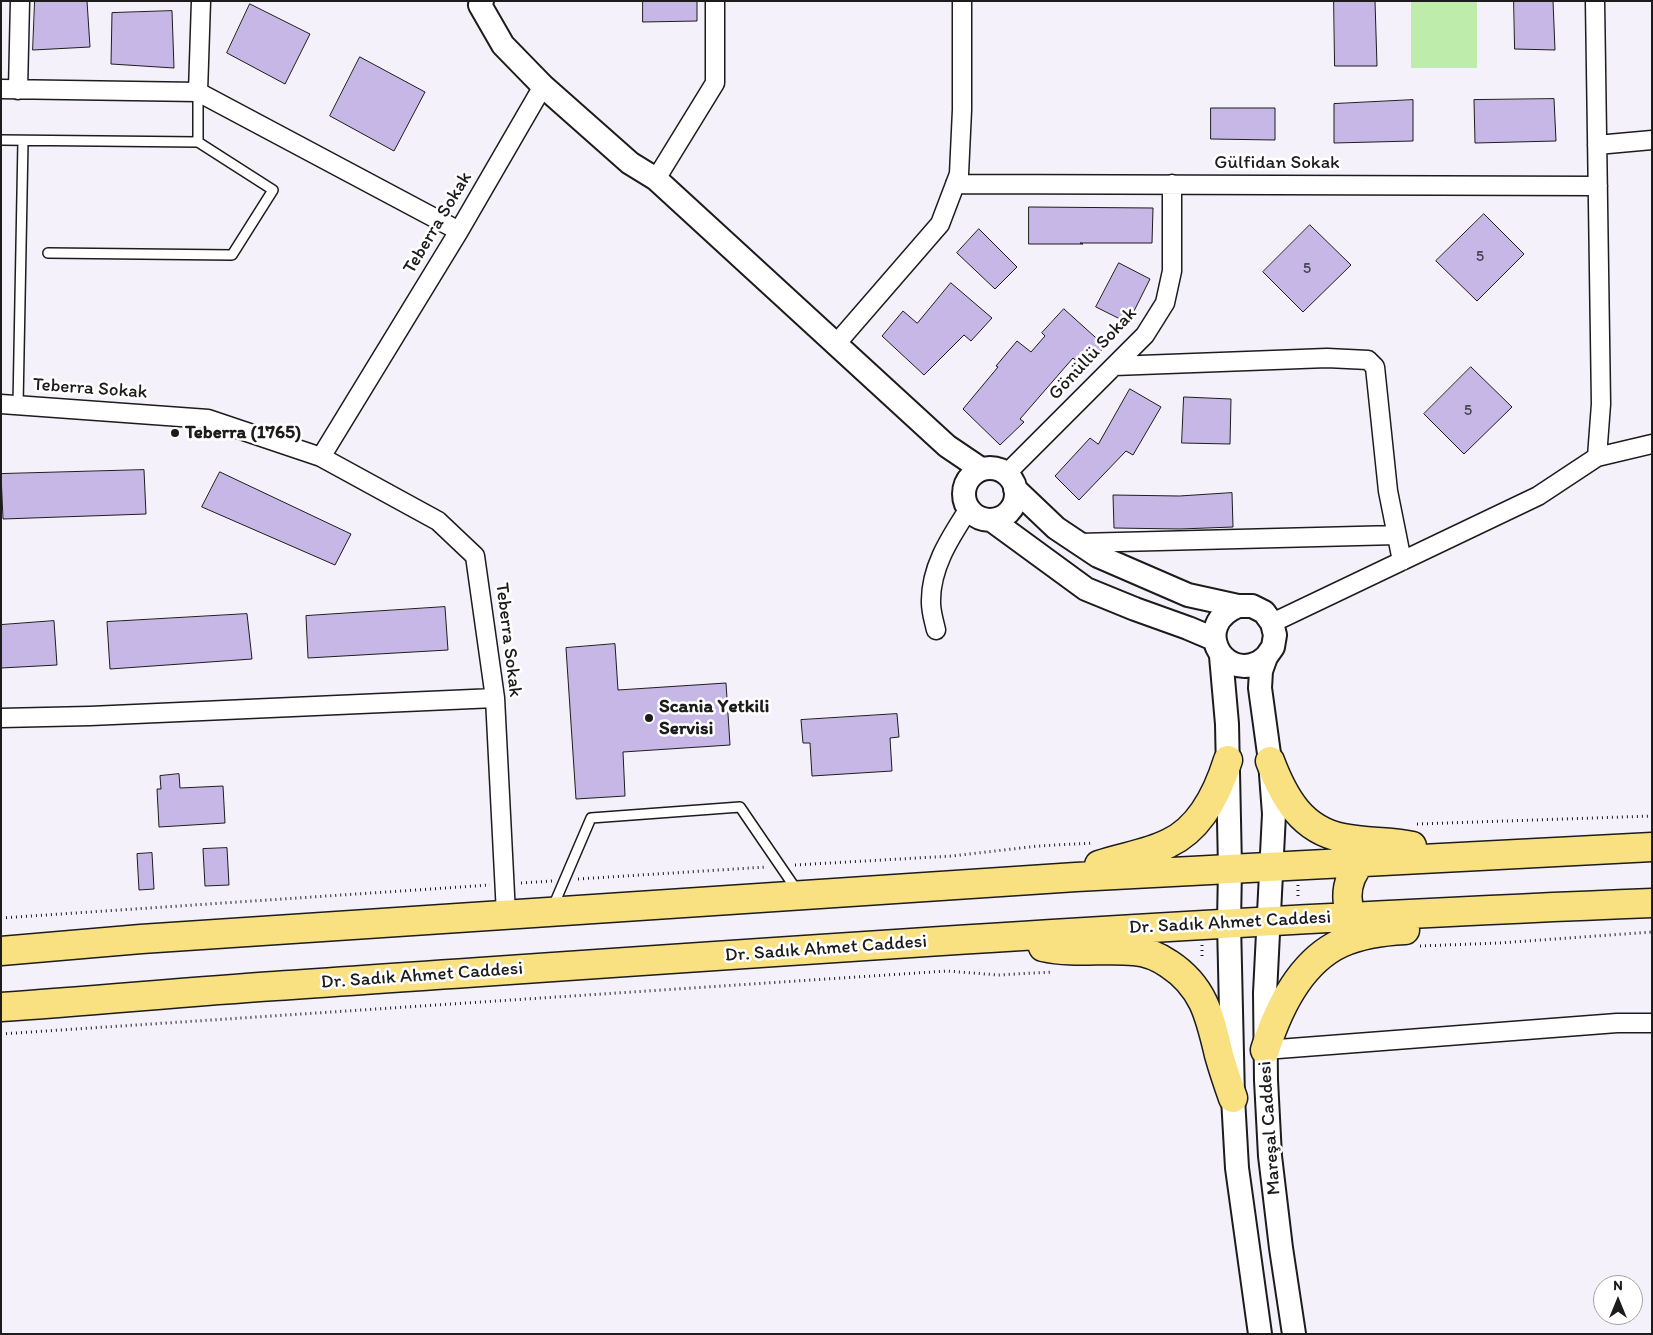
<!DOCTYPE html>
<meta charset="utf-8">
<style>
body{margin:0}
#map{position:relative;width:1653px;height:1335px;overflow:hidden;background:#f4f1fa;font-family:Itim,sans-serif}
canvas{display:block}
.frame{position:absolute;inset:0;border:2px solid #1c1c1c;pointer-events:none}
.north{position:absolute;left:1593px;top:1275px;width:50px;height:50px;box-sizing:border-box;background:#fff;border:1px solid #a4a4a4;border-radius:50%;rotate:0deg;font-size:14px;font-weight:700;line-height:20px;text-align:center;color:#1c1c1c}
.north::after{content:'';display:block;margin:auto;width:18px;height:22px;background:#1c1c1c;clip-path:polygon(50% 0,100% 100%,50% 72%,0 100%)}
</style>
<div id="map">
<canvas width="1653" height="1335"></canvas>
<div class="frame"></div>
<div class="north">N</div>
</div>
<script>
const context = document.querySelector('canvas').getContext('2d');
context.lineJoin = 'round';
function fill(path, color) { context.fillStyle = color; context.fill(path, 'evenodd'); }
function trace(path, color, width, dash) { context.strokeStyle = color; context.lineWidth = width; context.lineCap = dash ? 'butt' : 'round'; context.setLineDash(dash || []); context.stroke(path); }
function write(font, color, halo, rows, align = 'center') {
  context.font = font + ' Itim,sans-serif'; context.lineWidth = 5; context.setLineDash([]); context.textBaseline = 'middle'; context.strokeStyle = halo; context.fillStyle = color; for (const [text, x, y, turn = 0] of rows) {
    context.save(); context.translate(x, y); context.rotate((+turn || 0) * Math.PI / 180); context.textAlign = isNaN(turn) ? turn : align; if (halo) context.strokeText(text, 0, 0); context.fillText(text, 0, 0); context.restore();
  }
}
fill(new Path2D(`
 M1411,1H1477V68H1411Z`), '#beedab');
const building = new Path2D(`
 M35,1H87L90,47L33,50Z
 M643,1H697V21L643,22Z
 M1334,1H1375L1377,66H1335Z
 M1514,1H1553L1555,50L1515,49Z
 M250,4L310,34L285,84L227,53Z
 M172,11L174,68L111,64L112,13Z
 M360,57L425,92L394,151L330,116Z
 M1554,99L1556,141L1475,143L1474,100Z
 M1413,100V141L1334,143V104Z
 M1211,108H1275V140L1211,139Z
 M1029,207L1153,208L1152,243H1080L1083,244H1029Z
 M1484,214L1524,254L1477,301L1436,261Z
 M1310,225L1351,265L1303,312L1263,272Z
 M979,229L1017,267L995,289L957,253Z
 M1119,263L1150,279L1128,323L1096,307Z
 M951,283L992,318L971,341L964,335L924,375L882,336L903,311L917,323Z
 M1064,309L1105,346L1085,369L1073,358L1020,419L1024,422L1000,445L963,409L998,367L996,366L1017,341L1031,352L1045,336L1042,333Z
 M1471,367L1512,407L1464,454L1424,414Z
 M1130,389L1161,407L1133,455L1126,451L1079,500L1055,476L1090,438L1098,444Z
 M1184,397L1231,399L1230,444L1182,443Z
 M144,470L146,514L3,519L1,474Z
 M220,472L351,534L335,565L202,507Z
 M1232,493L1233,527L1180,529L1114,528L1113,495L1179,496Z
 M445,607L448,650L308,658L306,616Z
 M247,614L252,659L110,669L107,622Z
 M54,621L57,665L1,668V625Z
 M615,644L618,690L726,683L730,745L623,752L625,796L576,799L566,648Z
 M897,714L899,737L890,738L892,771L812,776L810,743H803L801,720Z
 M179,774L180,788L223,786L225,823L159,827L157,789H161L160,776Z
 M227,848L229,885L205,886L203,849Z
 M152,853L154,889L139,890L137,854Z`);
fill(building, '#c7b7e7');
trace(building, '#1c1c1c', 1);
const service = new Path2D(`
 M198,92V142
 M1,140L198,142L273,190L232,255L48,253
 M18,405L23,141
 M552,909L591,818L740,807L798,892`);
const minor = new Path2D(`
 M1595,1L1601,404L1597,457
 M1,89L198,92L459,231
 M18,90L20,1
 M198,92L201,1
 M1597,145L1652,140
 M656,179L715,83V1
 M955,184L1598,186
 M836,344L940,224L959,174L962,110V1
 M1114,366L1327,358L1368,360L1375,367L1388,491L1402,561
 M1,404L208,419L321,457L438,521L475,556L495,698L506,914
 M321,457L459,231L543,86
 M1006,474L1145,335L1165,303L1172,271V184
 M1079,543L1397,535
 M1272,623L1538,496L1597,457L1652,444
 M936,630C934,621 931,612 931,603C930,568 950,538 968,510
 M1,718L90,716L495,698
 M1265,1050L1617,1023H1652`);
const tertiary = new Path2D(`
 M482,1L480,5L503,45L543,86L630,163L656,179L947,446L981,469
 M964 494a26 26 0 1 1 52 0a26 26 0 1 1-52 0Z
 M1015,489L1056,528L1098,556L1188,595L1238,606H1252L1264,612L1272,623L1275,635L1273,647L1266,657L1261,671L1260,688L1270,761L1274,814L1265,993L1266,1080L1270,1156L1281,1248L1294,1334
 M993,521L1086,589L1135,609L1188,628L1214,639
 M1238,606C1192,625 1222,679 1257,663C1260,662 1263,659 1266,657
 M1221,656L1227,724L1230,868L1229,923L1233,1098L1237,1168L1260,1334`);
const primary = new Path2D(`
 M1270,761C1284,798 1302,830 1343,838C1366,843 1389,841 1412,846
 M1099,865C1122,857 1148,854 1169,843C1201,828 1218,792 1228,760
 M1351,916C1344,896 1347,877 1362,861
 M1043,947C1074,954 1104,948 1134,951C1147,952 1159,957 1169,964C1204,987 1210,1017 1219,1055C1223,1069 1228,1084 1233,1098
 M1,951L141,939L1076,877L1652,847
 M1,1007C92,1001 184,992 275,986C734,955 1192,921 1652,903
 M1265,1050C1278,1009 1300,962 1341,943C1361,934 1384,931 1405,930`);
trace(service, '#1c1c1c', 12);
trace(minor, '#1c1c1c', 21);
trace(tertiary, '#1c1c1c', 26);
trace(primary, '#1c1c1c', 31);
trace(new Path2D(`
 M1417,824L1652,816
 M795,865L952,856L1038,846L1093,843
 M578,879L766,867
 M521,883L552,881
 M1298,885V899
 M1,918L490,885
 M1202,945V960
 M1420,946L1499,943L1652,932
 M1,1034L947,971L998,975L1053,972`), '#1c1c1c', 3, [1, 4]);
trace(service, '#fff', 9);
trace(minor, '#fff', 18);
trace(tertiary, '#fff', 22);
trace(primary, '#f9e181', 28);
for (const [x, y, r, color] of [
 [175,433,5,"#1c1c1c"],
 [649,718,5,"#1c1c1c"]
]) { const dot = new Path2D(); dot.arc(x, y, r, 0, 2 * Math.PI); context.fillStyle = color; context.fill(dot); trace(dot, '#fff', 2); }
write('16px', '#47434f', null, [
 ["5",1480,257],
 ["5",1307,269],
 ["5",1468,411]
]);
write('19px', '#1c1c1c', '#fff', [
 ["Gülfidan Sokak",1277,163],
 ["Teberra Sokak",438,223,-59],
 ["Gönüllü Sokak",1093,354,-47],
 ["Teberra Sokak",90,389,4],
 ["Teberra Sokak",508,640,83],
 ["Dr. Sadık Ahmet Caddesi",1230,923,-3],
 ["Dr. Sadık Ahmet Caddesi",826,949,-4],
 ["Dr. Sadık Ahmet Caddesi",422,976,-4],
 ["Mareşal Caddesi",1270,1128,-94]
]);
write('bold 19px', '#1c1c1c', '#fff', [
 ["Teberra (1765)",185,433],
 ["Scania Yetkili",659,707],
 ["Servisi",659,729]
], 'left');
</script>
